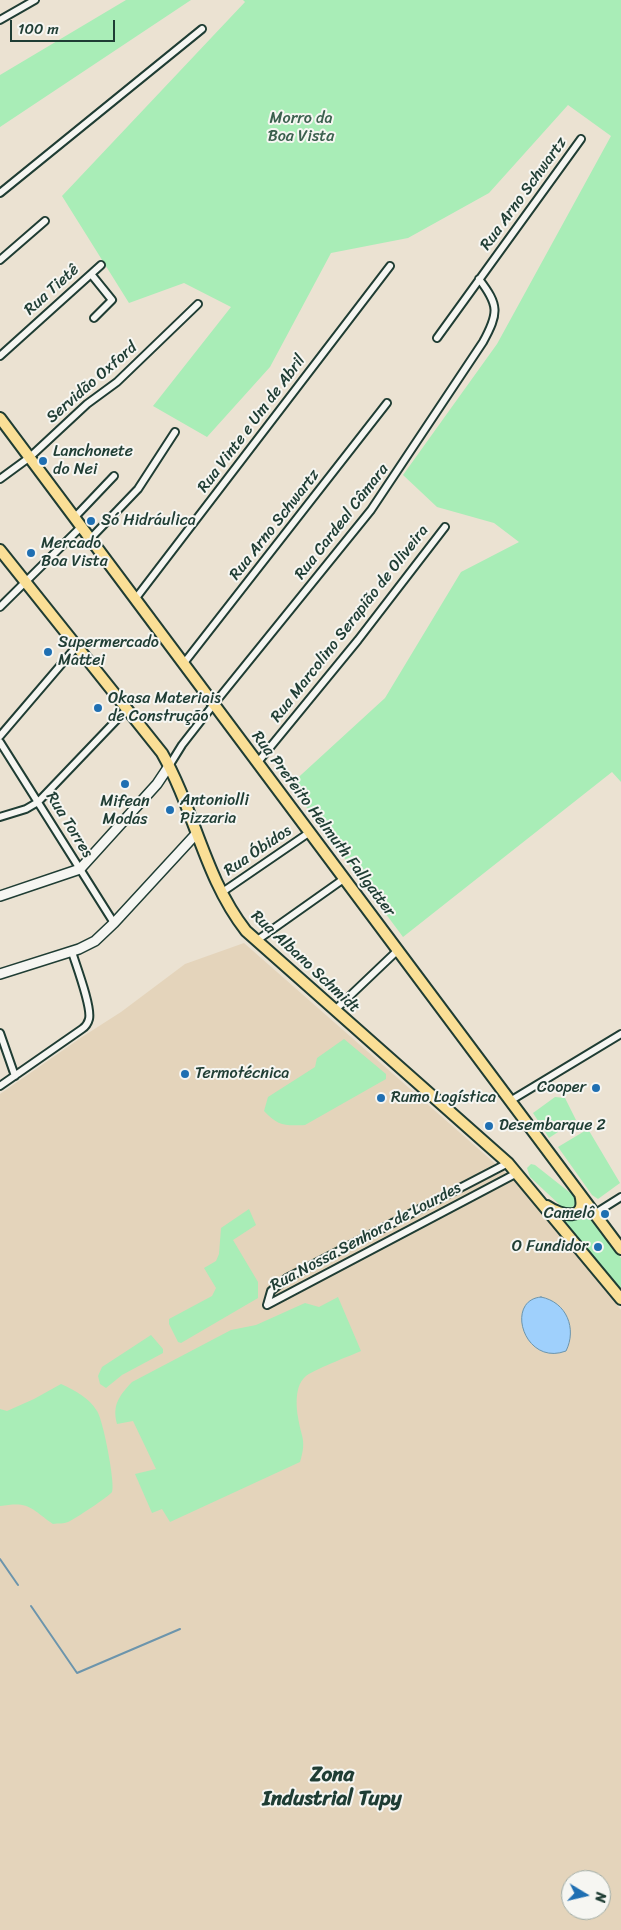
<!DOCTYPE html>
<meta charset="utf-8">
<style>
body{margin:0}
#map{position:relative;width:621px;height:1930px;overflow:hidden;background:#ebe2d2;font-family:Sriracha,sans-serif}
canvas{display:block}
.north{position:absolute;left:561px;top:1870px;width:50px;height:50px;box-sizing:border-box;background:#f6f6f2;border:1px solid #a0aca6;border-radius:50%;rotate:99deg;font-size:14px;font-weight:700;line-height:20px;text-align:center;color:#1f3d34}
.north::after{content:'';display:block;margin:auto;width:18px;height:22px;background:#1f6fb2;clip-path:polygon(50% 0,100% 100%,50% 72%,0 100%)}
.scale{position:absolute;left:10px;top:20px;width:105px;height:22px;box-sizing:border-box;border:2px solid #1f3d34;border-top:0;padding-left:6px;font-size:15px;line-height:18px;white-space:nowrap;color:#1f3d34;-webkit-text-stroke:4px #f6f6f2;paint-order:stroke}
</style>
<div id="map">
<canvas width="621" height="1930"></canvas>
<div class="north">N</div>
<div class="scale">100 m</div>
</div>
<script>
const context = document.querySelector('canvas').getContext('2d');
context.lineJoin = 'round';
function fill(path, color) { context.fillStyle = color; context.fill(path, 'evenodd'); }
function trace(path, color, width, dash) { context.strokeStyle = color; context.lineWidth = width; context.lineCap = dash ? 'butt' : 'round'; context.setLineDash(dash || []); context.stroke(path); }
function write(font, color, halo, rows, align = 'center') {
  context.font = font + ' Sriracha,sans-serif'; context.lineWidth = 4; context.setLineDash([]); context.textBaseline = 'middle'; context.strokeStyle = halo; context.fillStyle = color; for (const [text, x, y, turn = 0] of rows) {
    context.save(); context.translate(x, y); context.rotate((+turn || 0) * Math.PI / 180); context.textAlign = isNaN(turn) ? turn : align; if (halo) context.strokeText(text, 0, 0); context.fillText(text, 0, 0); context.restore();
  }
}
fill(new Path2D(`
 M244,943L516,1182L621,1310V1930H0V1094L82,1037L121,1012L185,964ZM571,1880H601V1910H571Z`), '#e4d4bb');
fill(new Path2D(`
 M126,0H191L0,127V75Z
 M243,0H621V782L612,772L403,937L290,785L385,698L461,572L519,542L494,523L437,507L403,475L497,344L611,136L568,105L489,193L408,238L331,253L270,367L207,437L153,406L231,307L184,283L129,303L62,196L245,2Z
 M344,1039L386,1074V1079L305,1125C285,1126 278,1126 264,1111L268,1097L315,1067L317,1058Z
 M555,1097L565,1098L576,1120L549,1138L533,1113Z
 M588,1129L620,1183L598,1199L592,1195L558,1147Z
 M531,1164L535,1165L573,1195L576,1202L574,1206L568,1209L562,1207L530,1177L527,1168Z
 M584,1207L621,1258V1294L559,1218C572,1223 578,1217 584,1207Z
 M249,1209L256,1225L233,1240L258,1282V1298L181,1343L178,1342L169,1324V1319L212,1296L216,1288L204,1268L216,1261L219,1254L221,1228Z
 M338,1297L361,1351C350,1356 312,1370 305,1377C295,1386 296,1405 298,1417C301,1438 307,1439 300,1462L170,1522L162,1509L152,1513L135,1474L156,1469L133,1421L117,1424C112,1405 119,1396 132,1382L231,1330L256,1325L305,1303L319,1307Z
 M151,1335L163,1349V1353L122,1375L106,1388L100,1384L98,1376L102,1367Z
 M61,1384C76,1391 88,1397 97,1411C103,1419 116,1486 112,1492C111,1495 72,1521 68,1522C64,1524 58,1523 53,1524C30,1508 30,1501 0,1506V1409L7,1411L34,1399Z`), '#a9edb7');
const water = new Path2D(`
 M541,1297C567,1302 577,1329 566,1351C524,1367 504,1300 541,1297Z`);
fill(water, '#9fd0fc');
trace(water, '#6c95ac', 1);
trace(new Path2D(`
 M0,1559L18,1585
 M31,1606L77,1673L180,1629`), '#6c95ac', 2);
const street = new Path2D(`
 M0,20L35,0
 M0,193L202,29
 M0,260L45,221
 M91,274L112,300L94,318
 M437,338L581,139
 M0,356L101,265
 M0,479L30,457L87,404L117,382L198,304
 M75,517L114,476
 M91,538L138,489L175,432
 M136,598L390,266
 M0,607L82,526
 M184,663L387,403
 M0,736L77,646
 M0,742L114,923
 M258,762L358,640L445,527
 M169,766L182,745L214,704L371,510L483,342C499,313 499,305 479,279
 M0,817L26,809L38,802L127,709
 M221,893L310,832
 M256,941L345,878
 M335,1010L398,950
 M0,1033L15,1076
 M0,1086L82,1029C85,1027 88,1023 89,1019C92,1007 76,965 72,952
 M510,1101L621,1034
 M594,1214L621,1197
 M267,1305L271,1291L287,1278L508,1163
 M267,1305L517,1173`);
const secondary = new Path2D(`
 M0,896L80,869L157,784L169,766
 M0,974L79,949L95,941L114,923L196,834`);
const primary = new Path2D(`
 M0,418L621,1249
 M0,550L162,753C195,811 204,877 246,931L508,1163L621,1299
 M547,1206C561,1216 588,1222 580,1194`);
trace(street, '#1f3d34', 10);
trace(secondary, '#1f3d34', 12);
trace(primary, '#1f3d34', 14);
trace(street, '#f6f6f2', 6);
trace(secondary, '#f6f6f2', 9);
trace(primary, '#fadf96', 10);
for (const [x, y, r, color] of [
 [43,461,5,"#1f6fb2"],
 [91,521,5,"#1f6fb2"],
 [31,553,5,"#1f6fb2"],
 [48,652,5,"#1f6fb2"],
 [98,708,5,"#1f6fb2"],
 [125,784,5,"#1f6fb2"],
 [170,810,5,"#1f6fb2"],
 [185,1074,5,"#1f6fb2"],
 [596,1088,5,"#1f6fb2"],
 [381,1098,5,"#1f6fb2"],
 [489,1126,5,"#1f6fb2"],
 [605,1214,5,"#1f6fb2"],
 [598,1247,5,"#1f6fb2"]
]) { const dot = new Path2D(); dot.arc(x, y, r, 0, 2 * Math.PI); context.fillStyle = color; context.fill(dot); trace(dot, '#f6f6f2', 2); }
write('16px', '#3b604e', '#f6f6f2', [
 ["Morro da",301,119],
 ["Boa Vista",301,137]
]);
write('16px', '#1f3d34', '#f6f6f2', [
 ["Rua Arno Schwartz",524,194,-54],
 ["Rua Tietê",52,290,-42],
 ["Servidão Oxford",92,383,-41],
 ["Rua Vinte e Um de Abril",252,424,-53],
 ["Rua Cardeal Câmara",342,522,-52],
 ["Rua Arno Schwartz",275,525,-52],
 ["Rua Marcolino Serapião de Oliveira",350,624,-52],
 ["Rua Prefeito Helmuth Fallgatter",323,824,53],
 ["Rua Torres",69,825,58],
 ["Rua Óbidos",258,851,-34],
 ["Rua Albano Schmidt",305,962,43],
 ["Rua Nossa Senhora de Lourdes",366,1237,-28]
]);
write('16px', '#1f3d34', '#f6f6f2', [
 ["Lanchonete",53,452],
 ["do Nei",53,470],
 ["Só Hidráulica",101,521],
 ["Mercado",41,544],
 ["Boa Vista",41,562],
 ["Supermercado",58,643],
 ["Mattei",58,661],
 ["Okasa Materiais",108,699],
 ["de Construção",108,717],
 ["Antoniolli",180,801],
 ["Pizzaria",180,819],
 ["Mifean",125,802,"center"],
 ["Modas",125,820,"center"],
 ["Termotécnica",195,1074],
 ["Cooper",586,1088,"right"],
 ["Rumo Logística",391,1098],
 ["Desembarque 2",499,1126],
 ["Camelô",595,1214,"right"],
 ["O Fundidor",588,1247,"right"]
], 'left');
write('bold 21px', '#1f3d34', '#f6f6f2', [
 ["Zona",332,1776],
 ["Industrial Tupy",332,1800]
]);
</script>
